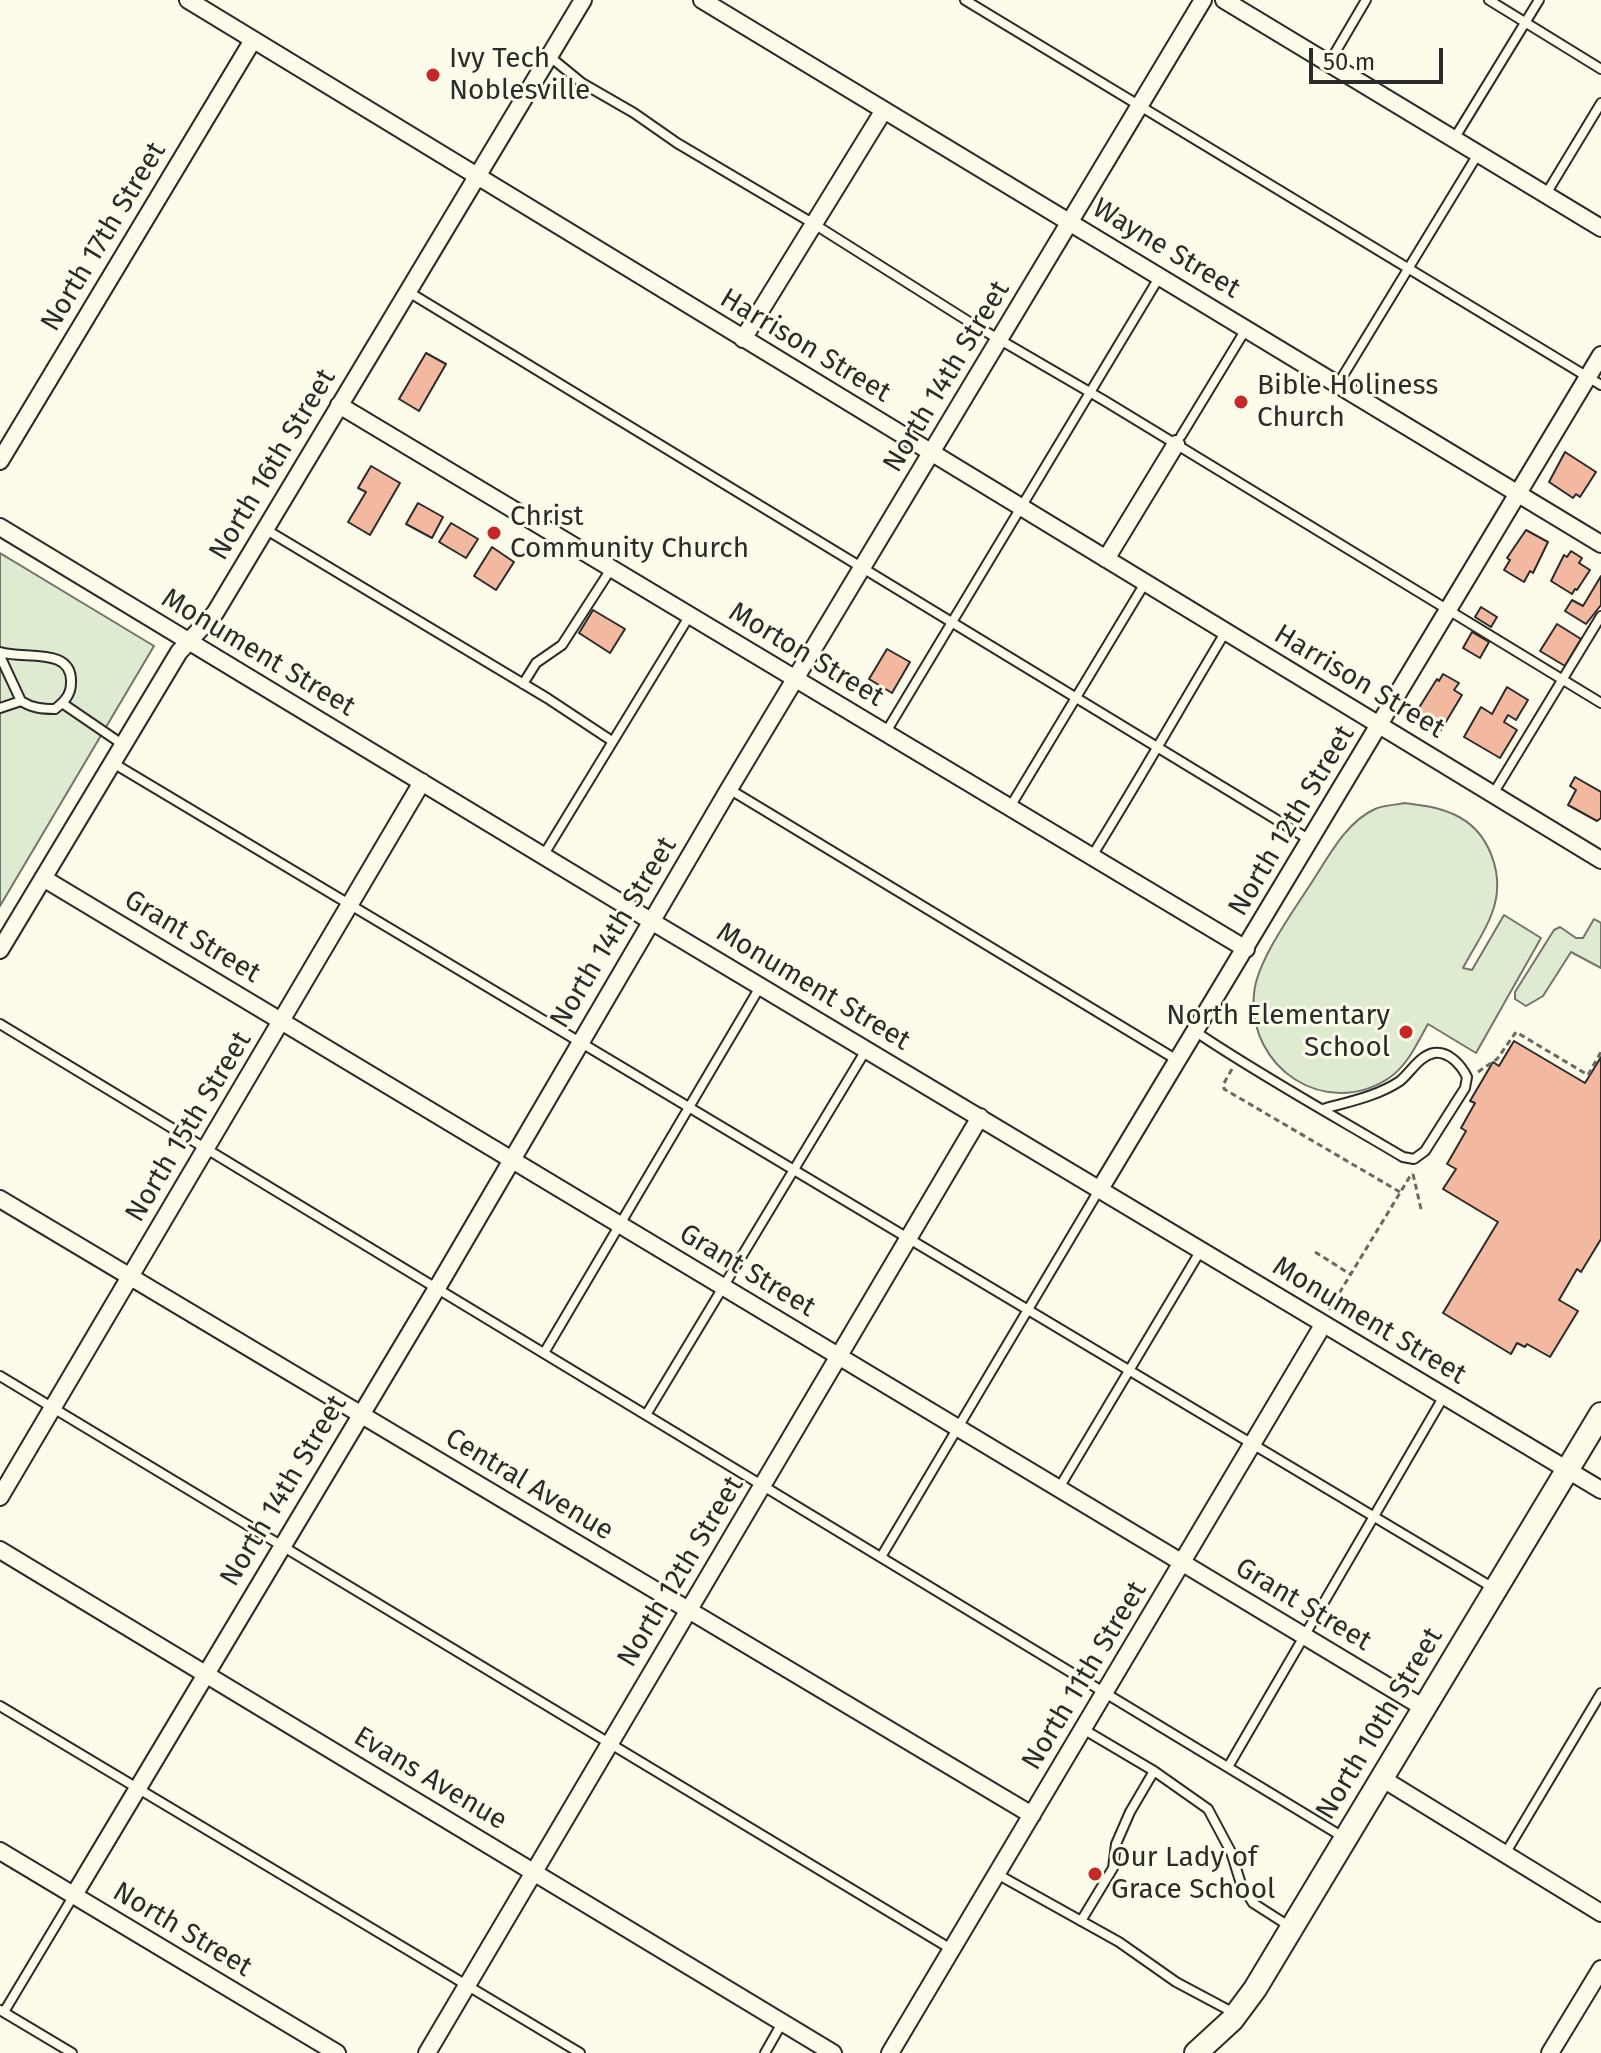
<!DOCTYPE html>
<style>
body{margin:0}
#map{position:relative;width:1601px;height:2053px;overflow:hidden;background:#fdfbea;font-family:"Fira Sans",sans-serif}
canvas{display:block}
.scale{position:absolute;left:1309px;top:48px;width:134px;height:36px;box-sizing:border-box;border:4px solid #2b2b2b;border-top:0;padding-left:10px;font-size:24px;line-height:28px;white-space:nowrap;color:#2b2b2b;-webkit-text-stroke:6px #fdfbea;paint-order:stroke}
</style>
<div id="map">
<canvas width="1601" height="2053"></canvas>
<div class="scale">50 m</div>
</div>
<script>
const context = document.querySelector('canvas').getContext('2d');
context.lineJoin = 'round';
function fill(path, color) { context.fillStyle = color; context.fill(path, 'evenodd'); }
function trace(path, color, width, dash) { context.strokeStyle = color; context.lineWidth = width; context.lineCap = dash ? 'butt' : 'round'; context.setLineDash(dash || []); context.stroke(path); }
function write(font, color, halo, rows, align = 'center') {
  context.font = font + ' "Fira Sans",sans-serif'; context.lineWidth = 6; context.setLineDash([]); context.textBaseline = 'middle'; context.strokeStyle = halo; context.fillStyle = color; for (const [text, x, y, turn = 0] of rows) {
    context.save(); context.translate(x, y); context.rotate((+turn || 0) * Math.PI / 180); context.textAlign = isNaN(turn) ? turn : align; if (halo) context.strokeText(text, 0, 0); context.fillText(text, 0, 0); context.restore();
  }
}
const green = new Path2D(`
 M0,553L154,646L0,906Z
 M1405,803C1421,805 1438,807 1453,814C1490,830 1506,876 1492,913C1485,933 1472,950 1463,968L1472,970L1504,915L1541,938L1476,1053L1428,1024C1417,1043 1408,1065 1389,1078C1326,1120 1247,1068 1254,994C1256,962 1294,910 1312,882C1329,856 1346,822 1375,809C1383,805 1396,805 1405,803Z
 M1594,919L1601,923V968L1571,952L1543,996L1526,1006L1515,999V992L1554,930L1560,927L1576,938H1583Z`);
fill(green, '#deebd1');
trace(green, '#74746e', 2);
const building = new Path2D(`
 M426,353L446,364L419,411L399,399Z
 M1565,452L1596,472L1580,497L1576,494L1573,498L1549,482Z
 M371,466L400,483L370,535L348,522L366,492L358,488Z
 M418,503L443,517L432,538L406,524Z
 M451,523L478,539L466,558L439,542Z
 M1526,530L1548,542L1533,573L1530,571L1524,582L1504,570L1510,560L1507,558Z
 M492,547L514,562L496,590L474,576Z
 M1571,551L1582,558L1579,563L1590,570L1577,590L1575,589L1572,594L1551,581L1564,555L1567,557Z
 M1601,576V605L1586,624L1565,611L1572,600L1583,606Z
 M1481,607L1497,617L1491,627L1475,617Z
 M593,610L625,629L610,653L579,633Z
 M1557,624L1581,639L1565,666L1540,651Z
 M1472,632L1489,642L1480,658L1463,648Z
 M887,649L910,662L892,693L869,679Z
 M1443,674L1459,683L1454,690L1462,695L1441,730L1415,714L1437,679L1439,681Z
 M1507,687L1528,700L1516,720L1508,715L1504,722L1517,730L1500,758L1464,737L1481,707L1492,714Z
 M1575,777L1601,792V818L1597,821L1568,805L1576,790L1570,786Z
 M1514,1041L1585,1083L1601,1057V1239L1581,1272L1577,1269L1559,1300L1578,1311L1550,1357L1527,1344L1525,1347L1517,1343L1511,1354L1443,1313L1498,1222L1443,1189L1456,1169L1447,1164L1466,1131L1461,1128L1475,1103L1470,1101L1493,1062L1499,1066Z`);
fill(building, '#f2b8a0');
trace(building, '#2b2b2b', 2);
const lane = new Path2D(`
 M965,0L1601,385
 M1489,0L1601,69
 M549,56L582,83L634,113L677,143L814,224L971,323L1105,401L1601,703
 M1329,63L1366,0
 M1454,139L1539,0
 M1546,194L1601,103
 M407,291L1310,840
 M1338,384L1478,154
 M1181,436L1246,329
 M265,529L547,698L612,741
 M0,652C23,660 73,646 71,683C71,695 64,702 55,709C42,709 32,708 21,701L0,656
 M523,684L536,663L562,645L611,569
 M62,703L122,744
 M0,708L21,701
 M886,732L1160,276
 M113,763L1495,1589
 M729,789L1177,1060
 M1493,794L1601,616
 M1010,807L1145,583
 M543,856L690,615
 M1092,856C1138,782 1181,706 1226,631
 M0,1024L1343,1837
 M1196,1032C1263,1077 1334,1116 1403,1157L1414,1159L1425,1151L1465,1088L1467,1077C1461,1065 1449,1051 1434,1053C1419,1056 1411,1072 1400,1081C1378,1096 1348,1102 1323,1109
 M544,1353L760,987
 M0,1376L951,1949
 M646,1415L866,1050
 M1059,1488L1201,1250
 M881,1557L1099,1190
 M0,1706L580,2053
 M1083,1729L1154,1771L1208,1809L1231,1852L1241,1884L1253,1903L1292,1928
 M1228,1767L1444,1396
 M1505,1854L1601,1693
 M997,1874L1119,1942L1176,1982L1236,2014
 M1081,1921L1113,1868L1116,1844L1130,1812L1154,1771
 M0,2010L72,2053
 M4,2012L74,1895
 M765,2053L782,2023`);
const street = new Path2D(`
 M188,0L1601,860
 M702,0L1601,544
 M1224,0L1601,228
 M743,339L884,110
 M339,405L1246,949
 M0,461L253,40
 M0,527L651,921L1601,1490
 M1106,559L1176,444
 M43,878L1424,1708
 M0,950L179,652L215,613L583,0
 M1100,1189L1601,355
 M0,1199L1032,1815
 M0,1497L422,782
 M0,1550L833,2053
 M1383,1779L1601,1913
 M0,1851L337,2053
 M74,1895L437,1288L729,789L1203,0
 M427,2053L980,1117
 M890,2053L1323,1325
 M1550,2053L1601,1969`);
const secondary = new Path2D(`
 M1196,2053L1232,2020L1255,1989L1601,1414`);
trace(lane, '#2b2b2b', 12);
trace(street, '#2b2b2b', 20);
trace(secondary, '#2b2b2b', 26);
trace(new Path2D(`
 M1232,1069L1224,1083V1089L1400,1192
 M1478,1072L1497,1059L1516,1032L1588,1075L1601,1052
 M1413,1174L1421,1209
 M1315,1252L1350,1274
 M1329,1310L1412,1173`), '#6a6964', 3, [6, 4]);
trace(lane, '#fdfbea', 8);
trace(street, '#fdfbea', 16);
trace(secondary, '#fdfbea', 22);
for (const [x, y, r, color] of [
 [433,75,8,"#c62828"],
 [1241,402,8,"#c62828"],
 [494,533,8,"#c62828"],
 [1406,1032,8,"#c62828"],
 [1095,1874,8,"#c62828"]
]) { const dot = new Path2D(); dot.arc(x, y, r, 0, 2 * Math.PI); context.fillStyle = color; context.fill(dot); trace(dot, '#fdfbea', 3); }
write('28px', '#2b2b2b', '#fdfbea', [
 ["Ivy Tech",449,59],
 ["Noblesville",449,91],
 ["Bible Holiness",1257,386],
 ["Church",1257,418],
 ["Christ",510,517],
 ["Community Church",510,549],
 ["North Elementary",1390,1016,"right"],
 ["School",1390,1048,"right"],
 ["Our Lady of",1111,1858],
 ["Grace School",1111,1890]
], 'left');
write('28px', '#2b2b2b', '#fdfbea', [
 ["North 17th Street",104,237,-59],
 ["Wayne Street",1166,249,31],
 ["Harrison Street",805,346,31],
 ["North 14th Street",947,377,-59],
 ["North 16th Street",273,465,-59],
 ["Monument Street",258,653,31],
 ["Morton Street",806,655,31],
 ["Harrison Street",1359,682,31],
 ["North 12th Street",1292,821,-59],
 ["North 14th Street",614,933,-59],
 ["Grant Street",192,937,31],
 ["Monument Street",813,987,31],
 ["North 15th Street",189,1127,-59],
 ["Grant Street",747,1271,31],
 ["Monument Street",1369,1321,31],
 ["Central Avenue",529,1485,31],
 ["North 14th Street",284,1491,-59],
 ["North 12th Street",681,1572,-59],
 ["Grant Street",1303,1605,31],
 ["North 11th Street",1085,1676,-59],
 ["North 10th Street",1380,1724,-59],
 ["Evans Avenue",430,1779,31],
 ["North Street",182,1930,31]
]);
</script>
